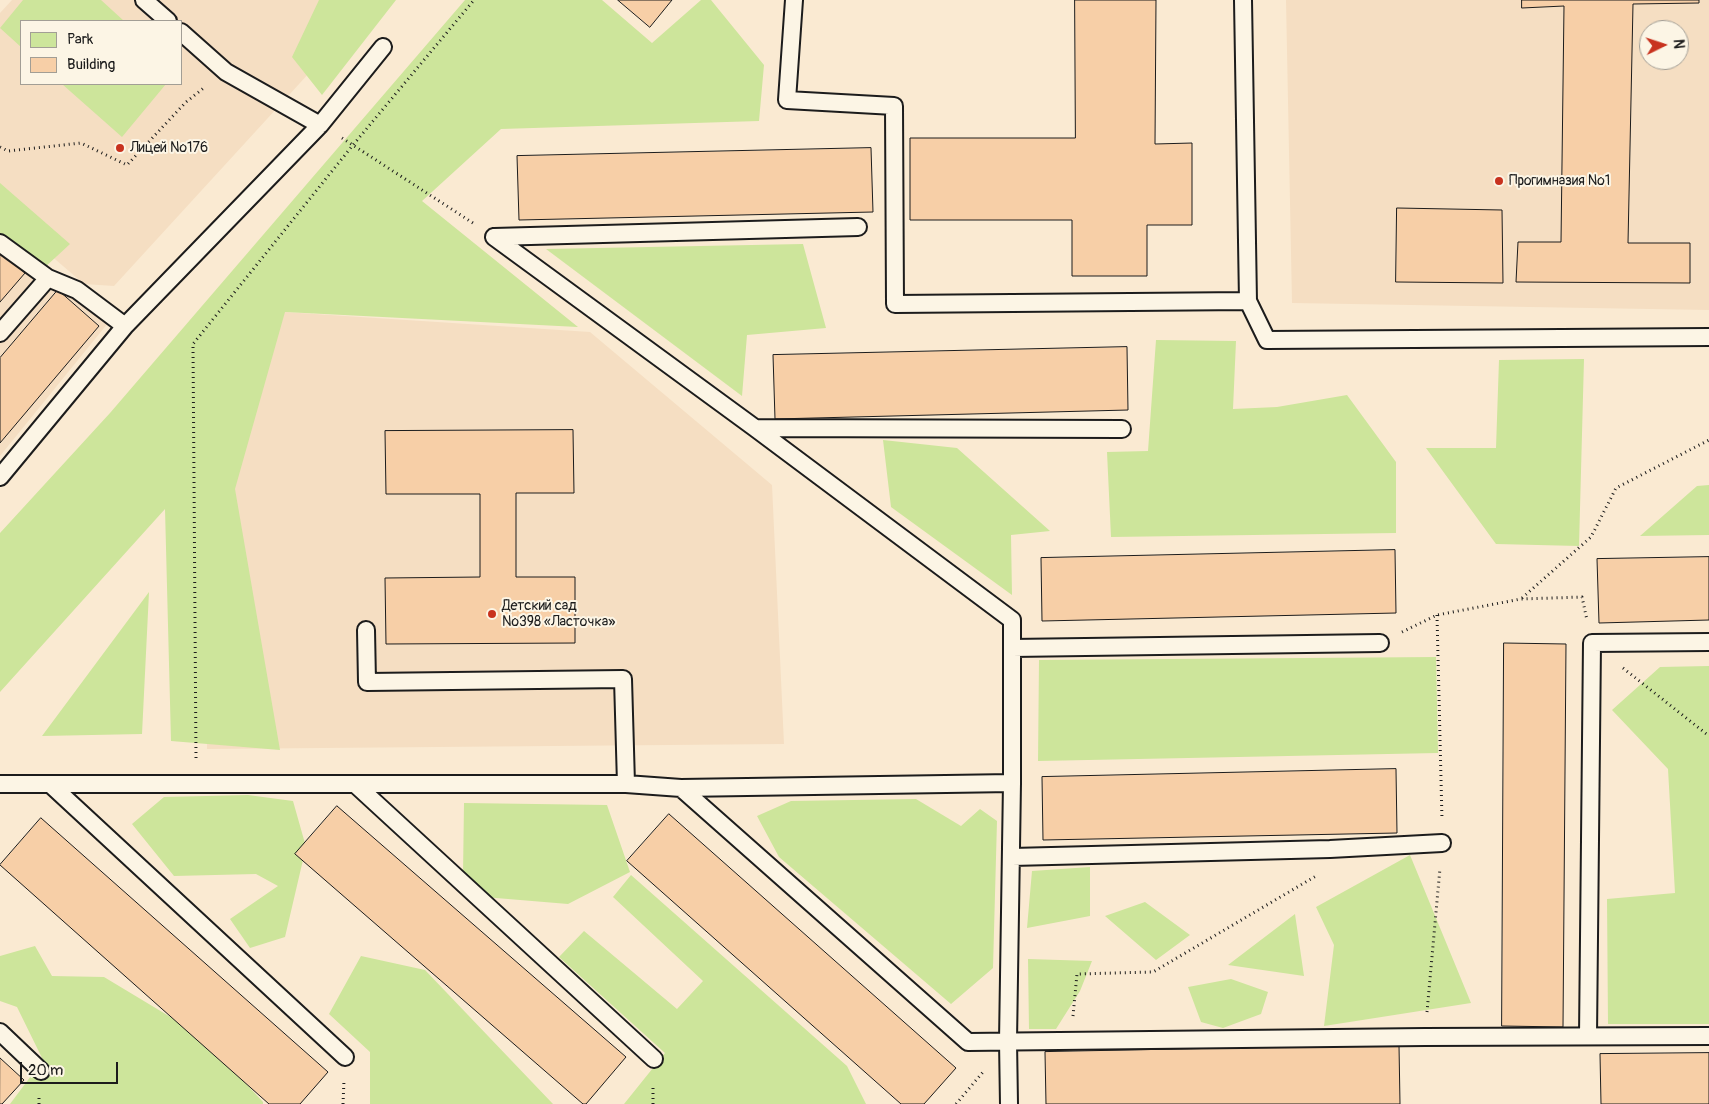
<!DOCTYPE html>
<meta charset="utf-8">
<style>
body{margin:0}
#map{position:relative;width:1709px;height:1104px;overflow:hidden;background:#faead2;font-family:Pangolin,sans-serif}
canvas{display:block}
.legend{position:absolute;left:20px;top:20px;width:162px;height:65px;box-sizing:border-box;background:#fcf5e5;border:1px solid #a29e95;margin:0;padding:6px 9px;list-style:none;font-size:15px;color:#1c1c1c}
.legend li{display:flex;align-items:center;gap:10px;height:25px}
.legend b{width:25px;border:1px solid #a29e95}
.north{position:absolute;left:1639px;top:20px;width:50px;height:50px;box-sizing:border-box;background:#fcf5e5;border:1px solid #a29e95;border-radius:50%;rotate:86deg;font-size:14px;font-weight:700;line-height:20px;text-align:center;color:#1c1c1c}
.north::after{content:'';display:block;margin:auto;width:18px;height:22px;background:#c8321e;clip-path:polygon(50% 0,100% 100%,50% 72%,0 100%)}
.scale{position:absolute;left:20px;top:1062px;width:98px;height:22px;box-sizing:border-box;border:2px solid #1c1c1c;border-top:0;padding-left:6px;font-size:15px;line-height:18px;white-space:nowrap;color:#1c1c1c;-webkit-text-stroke:4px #fcf5e5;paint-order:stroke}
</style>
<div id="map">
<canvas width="1709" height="1104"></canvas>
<ul class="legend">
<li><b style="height:14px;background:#cde59b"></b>Park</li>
<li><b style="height:14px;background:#f7cfa7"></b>Building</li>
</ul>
<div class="north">N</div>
<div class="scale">20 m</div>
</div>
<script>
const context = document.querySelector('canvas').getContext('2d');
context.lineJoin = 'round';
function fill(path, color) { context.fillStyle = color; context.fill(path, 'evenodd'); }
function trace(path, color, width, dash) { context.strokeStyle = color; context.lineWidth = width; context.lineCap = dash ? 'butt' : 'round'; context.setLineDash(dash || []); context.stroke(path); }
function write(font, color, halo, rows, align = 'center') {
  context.font = font + ' Pangolin,sans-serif'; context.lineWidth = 4; context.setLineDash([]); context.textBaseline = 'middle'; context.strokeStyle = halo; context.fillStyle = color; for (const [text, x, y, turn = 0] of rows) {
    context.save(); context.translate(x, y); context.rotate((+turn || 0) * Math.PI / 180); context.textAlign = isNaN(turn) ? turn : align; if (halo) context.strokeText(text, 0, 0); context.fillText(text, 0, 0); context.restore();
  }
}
fill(new Path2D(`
 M12,0H376L114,286L84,284L0,212V13ZM21,21H181V84H21Z
 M1286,0H1709V310L1292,303ZM1649,30H1679V60H1649Z
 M0,234L108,323L0,456Z
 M269,311L590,332L772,485L784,744L207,749L206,364Z`), '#f5dec2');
fill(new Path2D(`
 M23,0H101L124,21H21V47L0,28Z
 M319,0H396L322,95L292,57Z
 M465,0H602L652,43L701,0H711L764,65L759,121L501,129L422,201L578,327L285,312L235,489L280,750L171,741L165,509L0,692V533L110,413Z
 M62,84H166L122,137Z
 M0,183L70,244L43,269L0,238Z
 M803,244L826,328L747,335L742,396L546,249Z
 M1156,340L1236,341L1233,409L1277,407L1347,395L1396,462V533L1111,537L1107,452L1148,451Z
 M1584,359L1579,546L1496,544L1426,448H1496L1499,360Z
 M883,440L957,448L1050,531L1011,535L1012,595L891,507Z
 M1709,485V535L1640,536L1697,486Z
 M149,592L142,734L42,736Z
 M1436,657L1438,753L1038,761L1039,660Z
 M1709,666V1024H1608L1607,899L1675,893L1668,769L1612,710L1660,667Z
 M248,795L293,801L306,847L285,937L250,948L230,919L278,886L256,874L174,876L132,824L164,797Z
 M916,799L961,826L980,809L997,821L993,968L951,1004L779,857L757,816L791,801Z
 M464,803L607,805L630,872L568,904L484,897L463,875Z
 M1410,855L1471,1003L1324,1026L1334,945L1316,907Z
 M1090,867V916L1027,928L1032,871Z
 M631,875L847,1066L866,1104H624L665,1053L559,957L584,931L677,1009L703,981L613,897Z
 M1145,902L1190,935L1156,960L1105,916Z
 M1295,914L1304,976L1228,965Z
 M35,946L52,976L104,977L202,1036L263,1102V1104H10L43,1060L17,1007L0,1001V956Z
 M361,956L425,970L553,1104H370V1052L329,1014Z
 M1028,959L1092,961L1080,991L1056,1029H1029Z
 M1231,979L1268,992L1261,1014L1223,1028L1201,1022L1188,987Z`), '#cde59b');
const building = new Path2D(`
 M618,0H672L650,27Z
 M1075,0H1156L1155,144L1192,143V225H1147V276H1072V220H910V138H1075Z
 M1522,0H1699V3L1633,4L1628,243H1690V283L1516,282L1518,242H1561L1564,6L1522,8Z
 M871,148L873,212L519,220L517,156Z
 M1397,208L1502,210L1503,283L1396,282Z
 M0,252L25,273L0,302Z
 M58,290L99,326L0,443V358Z
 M1127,347L1128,410L775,419L773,355Z
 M573,430L574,493H516V577H575V643L386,644L385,578L480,577V494H386L385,431Z
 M1395,550L1396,613L1042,621L1041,558Z
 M1709,557V620L1599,623L1597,559Z
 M1504,643L1566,644L1563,1027L1502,1026Z
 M1396,769L1397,833L1043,840L1042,777Z
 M337,806L626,1057L586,1104H583L295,854Z
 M669,814L956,1068L924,1104H901L627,861Z
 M41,818L328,1072L300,1104H269L0,865Z
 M1399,1045L1400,1104H1046L1045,1052Z
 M1709,1053V1104H1601L1600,1054Z
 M0,1058L24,1080L2,1104H0Z`);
fill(building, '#f7cfa7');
trace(building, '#1c1c1c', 1);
const service = new Path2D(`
 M144,0L168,21
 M794,0L787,100L894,106L895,304L1248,301L1267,340L1709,337
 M1243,0L1248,301
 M181,32L226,72L320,125
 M494,237L755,428L1012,620V783
 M494,237L858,227
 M0,243L48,278L77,290L125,326
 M0,333L48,278
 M755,428L1122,429
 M0,477L125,326L320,125L383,47
 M366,630L367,682L623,679L626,784
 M1012,648L1380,643
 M0,784H626L681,788L1012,783L1008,1041L1009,1104
 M50,784L345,1057
 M355,784L654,1059
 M681,788L968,1042L1425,1037L1709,1036
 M1012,857L1330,849L1442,843
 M0,1032L41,1071
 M1588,1036L1592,643L1709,642`);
trace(service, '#1c1c1c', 20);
trace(new Path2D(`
 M342,138L473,223
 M0,147L8,151L81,143L127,165L186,102L205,87
 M1522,598L1591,537L1616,488L1709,440
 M1437,615L1442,820
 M1402,632L1437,615L1521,599L1582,597L1587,620
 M1623,668L1709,736
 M196,758L193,344L353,145L474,0
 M1427,1012L1440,868
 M1073,1016L1077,974L1153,972L1316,876
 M39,1104V1094
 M343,1104L344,1080
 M653,1104V1084
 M956,1104L983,1072`), '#1c1c1c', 3, [1, 4]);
trace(service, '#fcf5e5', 16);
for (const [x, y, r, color] of [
 [120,148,5,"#c8321e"],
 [1499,181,5,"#c8321e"],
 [492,614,5,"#c8321e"]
]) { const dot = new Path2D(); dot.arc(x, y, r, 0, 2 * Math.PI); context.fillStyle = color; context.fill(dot); trace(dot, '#fcf5e5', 2); }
write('14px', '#1c1c1c', '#fcf5e5', [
 ["Лицей №176",130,148],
 ["Прогимназия №1",1509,181],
 ["Детский сад",502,606],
 ["№398 «Ласточка»",502,622]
], 'left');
</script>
